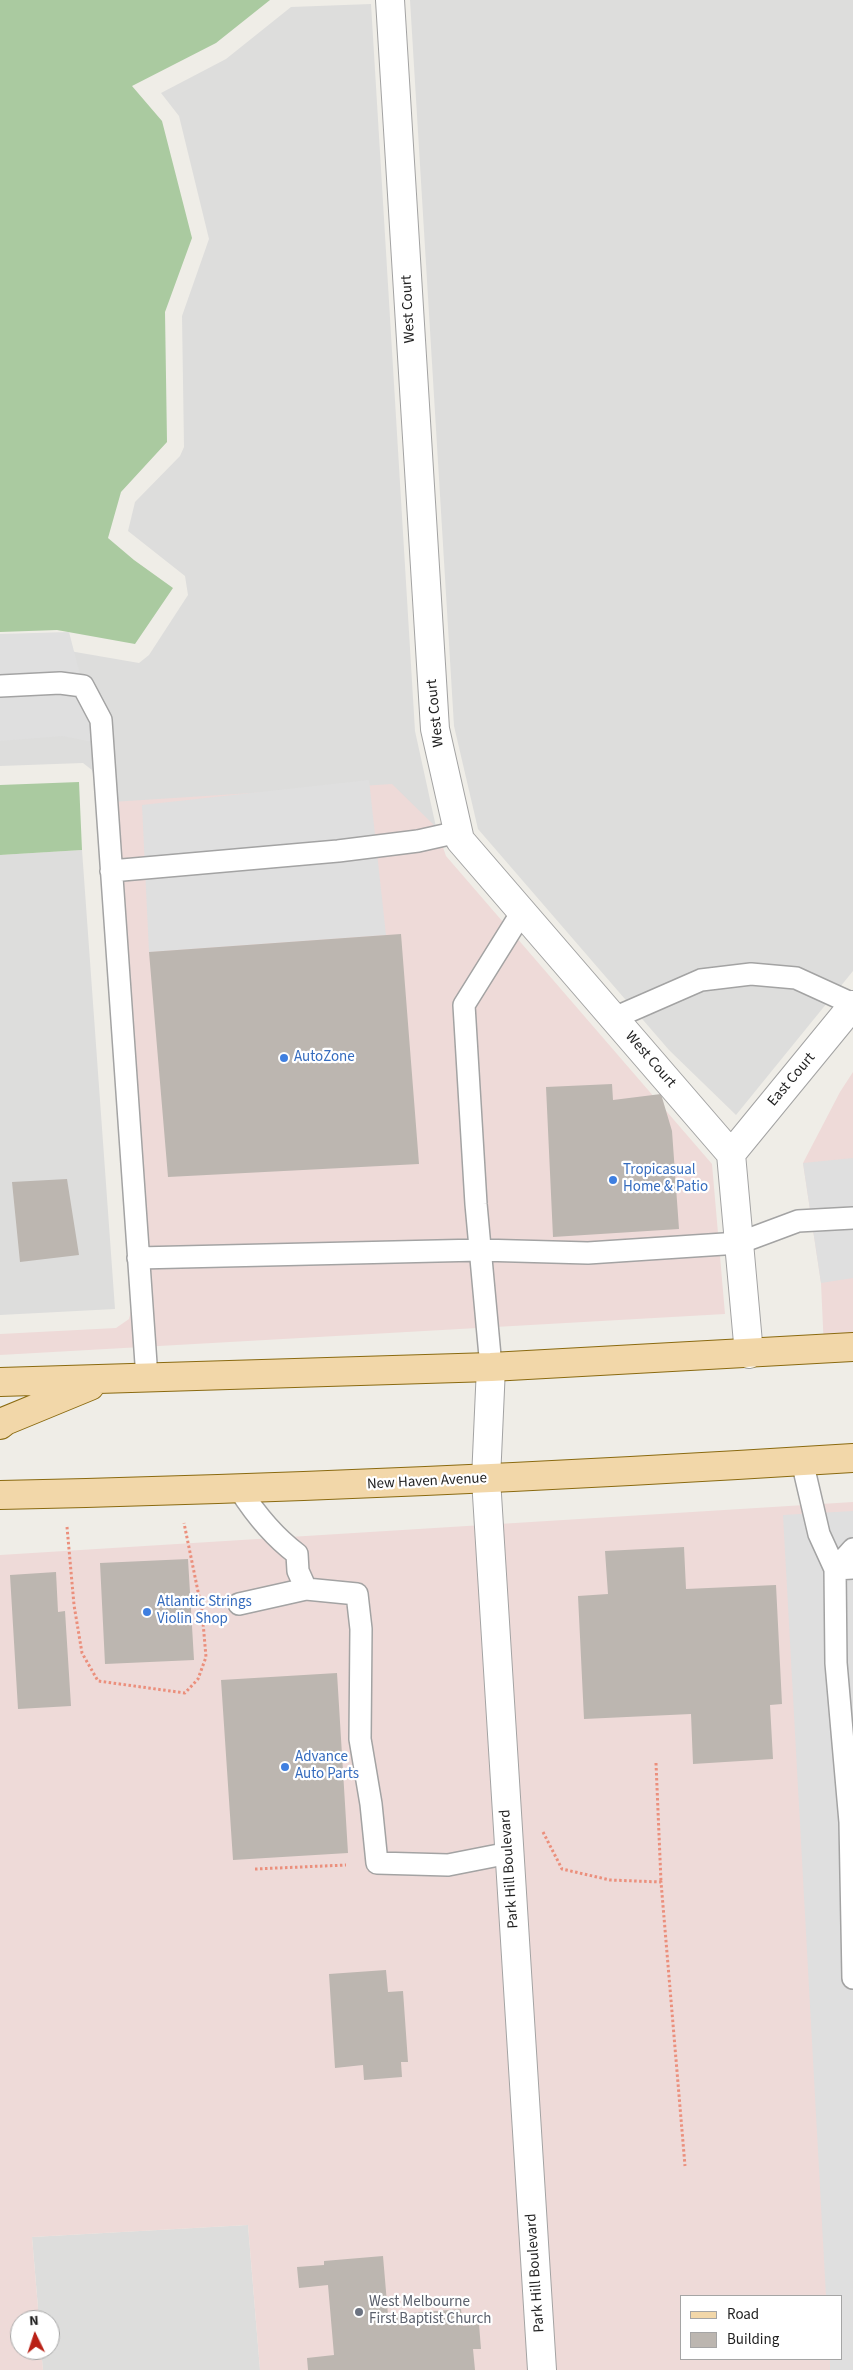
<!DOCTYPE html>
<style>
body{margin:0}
#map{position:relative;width:853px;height:2370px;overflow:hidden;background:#efede7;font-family:"Source Sans 3",sans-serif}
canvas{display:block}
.legend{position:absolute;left:680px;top:2295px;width:162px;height:65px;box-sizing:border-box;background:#fff;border:1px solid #a5a5a5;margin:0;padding:6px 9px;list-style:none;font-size:15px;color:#1f1f1f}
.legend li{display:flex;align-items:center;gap:10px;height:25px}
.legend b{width:25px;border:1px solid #a5a5a5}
.north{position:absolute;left:10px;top:2310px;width:50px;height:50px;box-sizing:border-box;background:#fff;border:1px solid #a5a5a5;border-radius:50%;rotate:356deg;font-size:14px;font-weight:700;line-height:20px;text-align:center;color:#1f1f1f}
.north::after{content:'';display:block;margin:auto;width:18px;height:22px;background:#b92116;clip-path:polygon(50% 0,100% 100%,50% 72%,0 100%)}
</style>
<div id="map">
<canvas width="853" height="2370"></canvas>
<ul class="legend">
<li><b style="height:6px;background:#f2d7a9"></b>Road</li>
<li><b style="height:14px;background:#bcb6b0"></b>Building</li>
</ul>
<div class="north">N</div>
</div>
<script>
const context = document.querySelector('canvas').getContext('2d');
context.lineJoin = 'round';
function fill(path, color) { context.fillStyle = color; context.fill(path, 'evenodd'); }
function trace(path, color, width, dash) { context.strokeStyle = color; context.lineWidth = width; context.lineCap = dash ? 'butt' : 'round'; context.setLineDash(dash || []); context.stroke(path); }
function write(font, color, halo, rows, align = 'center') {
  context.font = font + ' "Source Sans 3",sans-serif'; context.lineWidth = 4.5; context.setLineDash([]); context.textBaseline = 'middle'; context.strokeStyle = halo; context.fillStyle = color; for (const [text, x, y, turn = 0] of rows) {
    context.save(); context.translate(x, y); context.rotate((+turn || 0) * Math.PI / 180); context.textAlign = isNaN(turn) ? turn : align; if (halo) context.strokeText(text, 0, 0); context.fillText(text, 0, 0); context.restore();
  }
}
fill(new Path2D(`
 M410,0H853V971L736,1115L669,1050L478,829L454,726Z
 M371,4L415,731L436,827L96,803L95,781L92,770L83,763L0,766V651L58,649L139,663L149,655L188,595L185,576L128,531L135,502L180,456L184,447L182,316L209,239L179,116L161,93L226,59L291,7Z
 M82,850L115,1309L0,1315V855Z
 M248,2225L260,2370H43L41,2350H50V2320H39L32,2237Z`), '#dddddc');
fill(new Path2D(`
 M392,784L436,827L446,856L712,1164L725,1314L0,1355V1334L116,1328L129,1319L132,1307L96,803Z
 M853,1072V1347L824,1349L821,1283L803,1163L840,1092Z
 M853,1502V2370H260L248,2225L32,2237L39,2320H20V2350H41L43,2370H0V1555ZM682,2296H842V2359H682Z`), '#eedad8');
fill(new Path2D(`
 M0,0H270L216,43L132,86L162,121L192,238L165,312L167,442L121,492L108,538L134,560L173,588L135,644L57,630L0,632Z
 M79,782L82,850L0,855V785Z`), '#aacaa0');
fill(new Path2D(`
 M69,632L83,686L103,744L62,736L0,741V634Z
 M369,780L386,935L149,952L142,805Z
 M853,1158V1278L821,1283L803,1163Z
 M853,1511V2370H830V2359H842V2296H826L783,1515Z`), '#dfdfdf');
fill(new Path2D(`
 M401,934L419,1164L168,1177L149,952Z
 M612,1084L613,1100L661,1094L672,1131L679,1229L553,1237L546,1087Z
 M67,1179L79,1255L20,1262L12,1182Z
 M684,1547L686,1589L776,1585L782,1704L770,1705L773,1759L693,1764L691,1714L584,1719L578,1596L608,1594L605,1551Z
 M188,1559L194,1660L105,1664L100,1563Z
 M56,1572L58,1612L65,1611L71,1706L18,1709L10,1575Z
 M337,1673L348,1853L233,1860L221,1680Z
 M386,1970L388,1992L403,1991L408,2062H401L402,2077L364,2080L363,2065L335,2068L329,1974Z
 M383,2256L388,2315L461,2309L463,2326L479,2324L481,2349H473L475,2370H308L307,2358L334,2355L328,2285L299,2288L297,2267L324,2265V2261Z`), '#bcb6b0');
const service = new Path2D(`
 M0,686L60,683L83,686L101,720L147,1378
 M111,871L338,851L418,841L458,832
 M614,1018L701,980L751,974L796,978L853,1004
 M138,1258L480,1250L588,1253L739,1243L798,1221L853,1218
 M491,1367L476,1204L464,1005L522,912
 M802,1461L819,1534L835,1569L853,1549
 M240,1490C256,1515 273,1536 297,1554L298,1571L306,1589
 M853,1568L835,1569L836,1663L850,1822L853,1978
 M239,1604L306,1589L357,1594L361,1629L360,1739L371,1804L377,1863L448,1865L509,1853`);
const minor = new Path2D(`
 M390,0L435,729L460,840L731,1154L749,1354
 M731,1154L853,1005
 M491,1367L486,1479L542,2370`);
const primary = new Path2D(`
 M0,1382L491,1367L853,1347
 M0,1425L5,1421L90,1386
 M0,1495C285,1489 569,1476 853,1458`);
trace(service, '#a3a3a3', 24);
trace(minor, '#a3a3a3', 30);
trace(primary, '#8a6a10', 30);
trace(new Path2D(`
 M67,1527L74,1605L82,1653L98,1681L185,1693L198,1679L206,1657L202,1611L184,1523
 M656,1763L661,1882
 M543,1832L562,1869L610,1880L661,1882L685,2166
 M255,1869L346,1865`), '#eb8f7c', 3, [2.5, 2.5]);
trace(service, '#fff', 21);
trace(minor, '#fff', 28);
trace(primary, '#f2d7a9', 28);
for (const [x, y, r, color] of [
 [284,1058,5,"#3f7fe0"],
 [613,1180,5,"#3f7fe0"],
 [147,1612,5,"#3f7fe0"],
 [285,1767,5,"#3f7fe0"],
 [359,2312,5,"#6b7280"]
]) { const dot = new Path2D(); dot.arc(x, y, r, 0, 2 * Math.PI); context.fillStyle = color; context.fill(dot); trace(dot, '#fff', 2); }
write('15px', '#1f1f1f', '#fff', [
 ["West Court",409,309,-93],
 ["West Court",436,713,-96],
 ["West Court",650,1060,49],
 ["East Court",792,1080,-50],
 ["New Haven Avenue",427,1482,-3],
 ["Park Hill Boulevard",510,1869,-94],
 ["Park Hill Boulevard",536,2273,-94]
]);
write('15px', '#366cbe', '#fff', [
 ["AutoZone",294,1058],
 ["Tropicasual",623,1171],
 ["Home & Patio",623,1188],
 ["Atlantic Strings",157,1603],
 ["Violin Shop",157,1620],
 ["Advance",295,1758],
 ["Auto Parts",295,1775]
], 'left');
write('15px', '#5b616d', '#fff', [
 ["West Melbourne",369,2303],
 ["First Baptist Church",369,2320]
], 'left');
</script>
